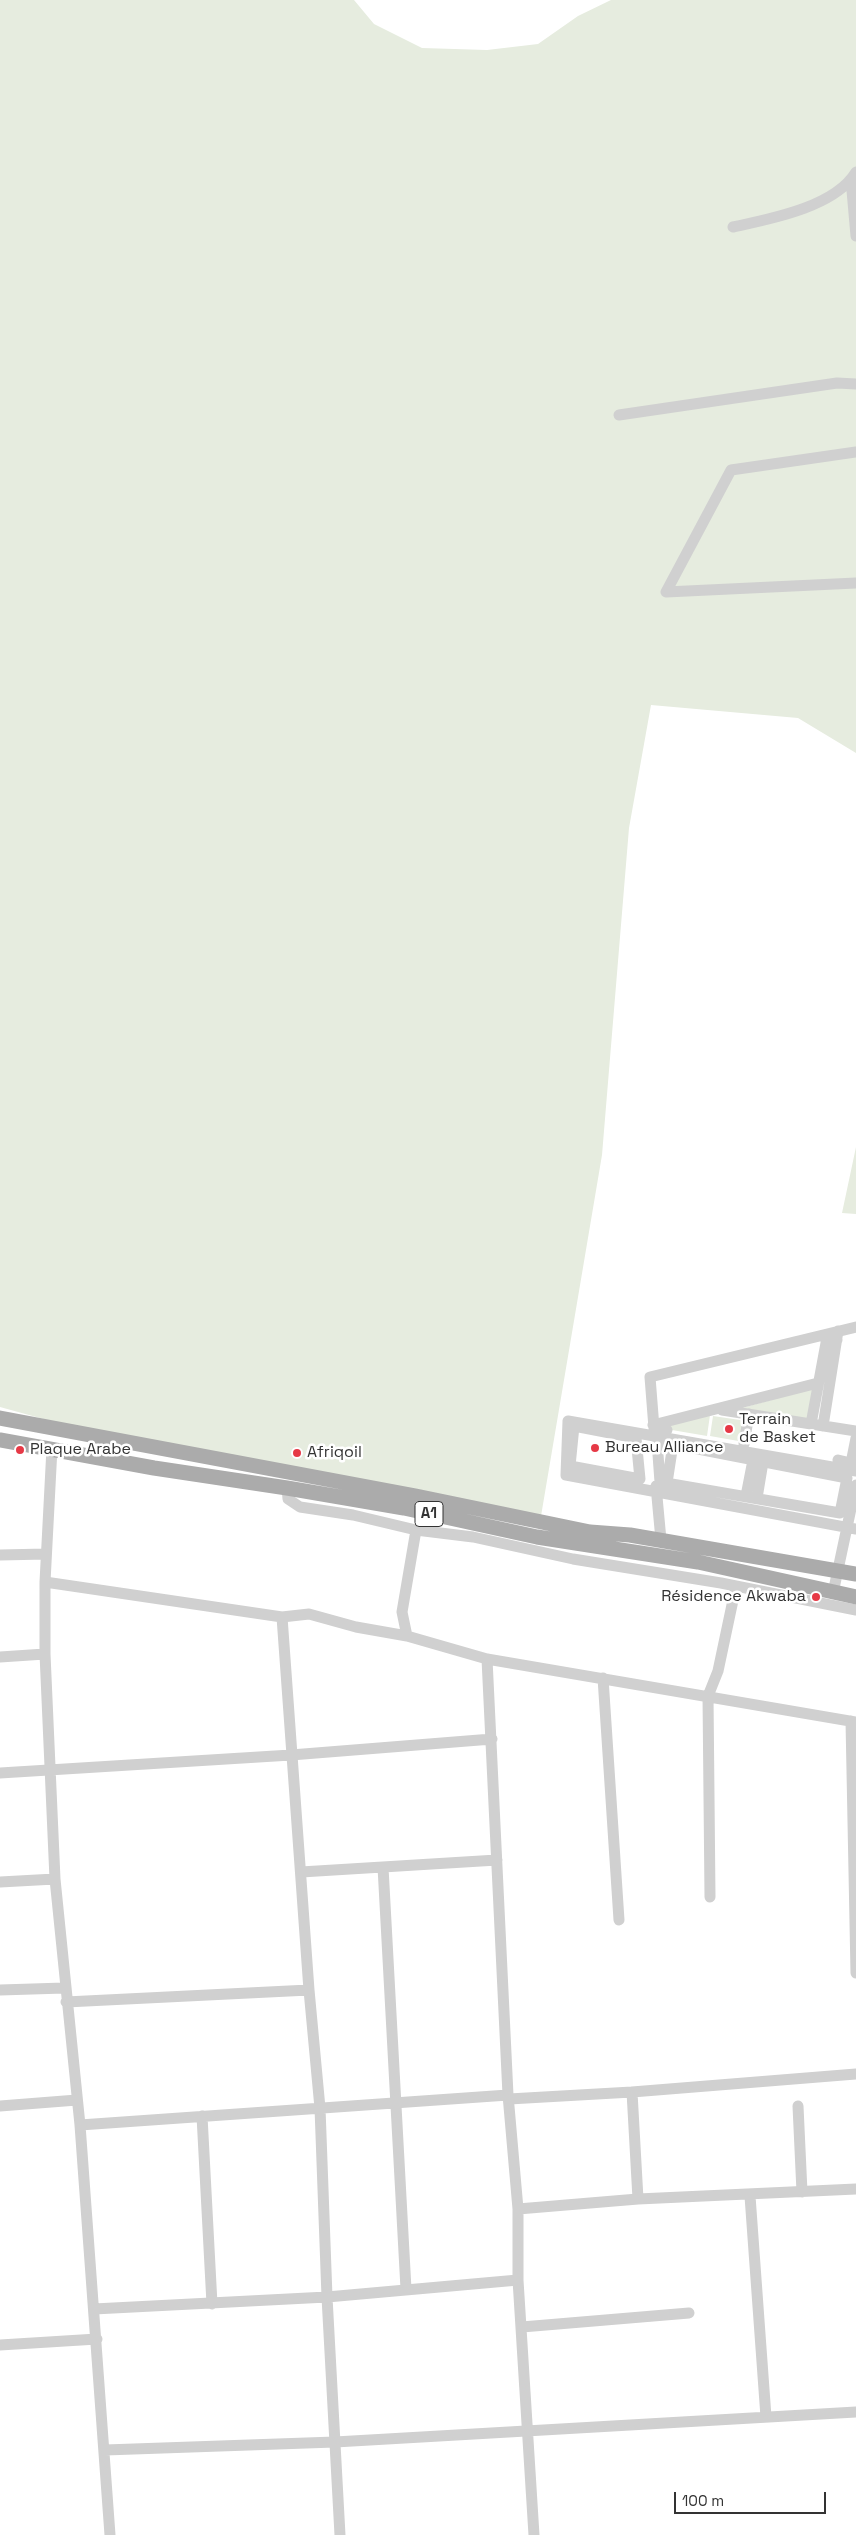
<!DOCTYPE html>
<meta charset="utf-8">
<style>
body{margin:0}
#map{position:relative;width:856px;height:2535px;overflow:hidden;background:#fff;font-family:"Space Grotesk",sans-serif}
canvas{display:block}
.scale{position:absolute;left:674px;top:2492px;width:152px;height:22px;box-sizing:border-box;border:2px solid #333;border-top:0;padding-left:6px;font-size:15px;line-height:18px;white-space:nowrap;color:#333;-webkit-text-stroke:4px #fff;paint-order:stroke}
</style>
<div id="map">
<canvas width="856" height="2535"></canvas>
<div class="scale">100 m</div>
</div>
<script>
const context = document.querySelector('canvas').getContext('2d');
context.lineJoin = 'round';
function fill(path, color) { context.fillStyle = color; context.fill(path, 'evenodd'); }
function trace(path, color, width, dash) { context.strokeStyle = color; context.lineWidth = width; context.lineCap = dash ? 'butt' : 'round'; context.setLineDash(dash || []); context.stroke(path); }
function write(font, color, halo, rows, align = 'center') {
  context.font = font + ' "Space Grotesk",sans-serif'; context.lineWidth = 5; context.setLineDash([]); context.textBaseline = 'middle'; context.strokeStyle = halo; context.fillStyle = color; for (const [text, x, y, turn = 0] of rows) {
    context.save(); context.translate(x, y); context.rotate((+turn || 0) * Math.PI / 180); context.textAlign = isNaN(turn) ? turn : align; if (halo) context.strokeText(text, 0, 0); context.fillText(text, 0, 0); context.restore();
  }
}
fill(new Path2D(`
 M0,0H354L374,24L422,48L487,50L538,44L578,16L611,0H856V753L798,718L651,705L629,828L602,1155L540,1522L105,1436L0,1407Z
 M856,1147V1214L842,1213Z
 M815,1388L810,1422L738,1409Z
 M710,1415L707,1436L666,1429V1424Z
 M713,1416L747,1421L744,1442L710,1436Z`), '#e6ecdf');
trace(new Path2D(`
 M851,179L856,236
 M733,227C770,219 835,207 856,172
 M619,415L837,383L856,384
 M856,452L731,470L666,592L856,583
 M722,1410L856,1431
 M811,1424L826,1343L837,1340
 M653,1425L818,1383
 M574,1426L636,1438L640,1479L570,1466Z
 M823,1426L838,1331
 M667,1430L654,1428L650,1377L856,1327
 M657,1441L847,1478L840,1513L660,1482Z
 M744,1444L749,1414
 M52,1448L45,1582V1654L55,1879L80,2125L110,2535
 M838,1460L851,1463L856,1438
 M856,1471L568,1421L566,1475L856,1529
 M667,1483L673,1444
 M656,1486L661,1540
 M287,1488L288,1499L300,1507L353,1515L416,1530L473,1537L573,1559L721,1583L856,1610
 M746,1496L753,1460
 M757,1498L763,1462
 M0,1555L46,1554
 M45,1582L282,1617L309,1614L356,1627L407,1636L487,1659L856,1722
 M833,1593L856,1485
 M282,1617L309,1990L320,2108L327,2297L340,2535
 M407,1636L402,1612L416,1530
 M0,1657L45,1654
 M487,1659L508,2095L518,2209V2280L534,2535
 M603,1678L619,1920
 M851,1721L856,1973
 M0,1773L291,1755L492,1739
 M383,1867L406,2289
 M301,1872L497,1860
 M0,1882L55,1879
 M710,1897L708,1696L718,1671L736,1586
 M0,1990L64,1988
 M66,2002L309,1990
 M509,2099L632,2092
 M0,2106L77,2100
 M798,2106L802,2192
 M202,2116L212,2304
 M80,2125L508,2095
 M750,2196L766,2417
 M638,2199L632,2092L856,2074
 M518,2209L638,2199L856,2189
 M94,2309L327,2297L518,2280
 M522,2327L689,2313
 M0,2345L97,2339
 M105,2450L335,2442L856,2412`), '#d0d0d0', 11);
trace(new Path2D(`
 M0,1418L416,1496L590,1532L630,1535L856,1574
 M0,1440L154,1468L287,1488L404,1508L537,1537L698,1562L856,1597`), '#ababab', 15);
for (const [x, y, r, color] of [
 [729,1429,5,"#e63946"],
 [595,1448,5,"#e63946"],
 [20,1450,5,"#e63946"],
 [297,1453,5,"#e63946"],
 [816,1597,5,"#e63946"]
]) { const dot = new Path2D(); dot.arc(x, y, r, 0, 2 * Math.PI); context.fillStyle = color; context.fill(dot); trace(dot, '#fff', 2); }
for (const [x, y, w] of [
 [429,1514,28]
]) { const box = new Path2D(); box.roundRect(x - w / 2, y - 12.5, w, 25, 4); context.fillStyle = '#fff'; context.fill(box); trace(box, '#333', 1); }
write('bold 15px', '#333', null, [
 ["A1",429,1514]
]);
write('16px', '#333', '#fff', [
 ["Terrain",739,1420],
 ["de Basket",739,1438],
 ["Bureau Alliance",605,1448],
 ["Plaque Arabe",30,1450],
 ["Afriqoil",307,1453],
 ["Résidence Akwaba",806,1597,"right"]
], 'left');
</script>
